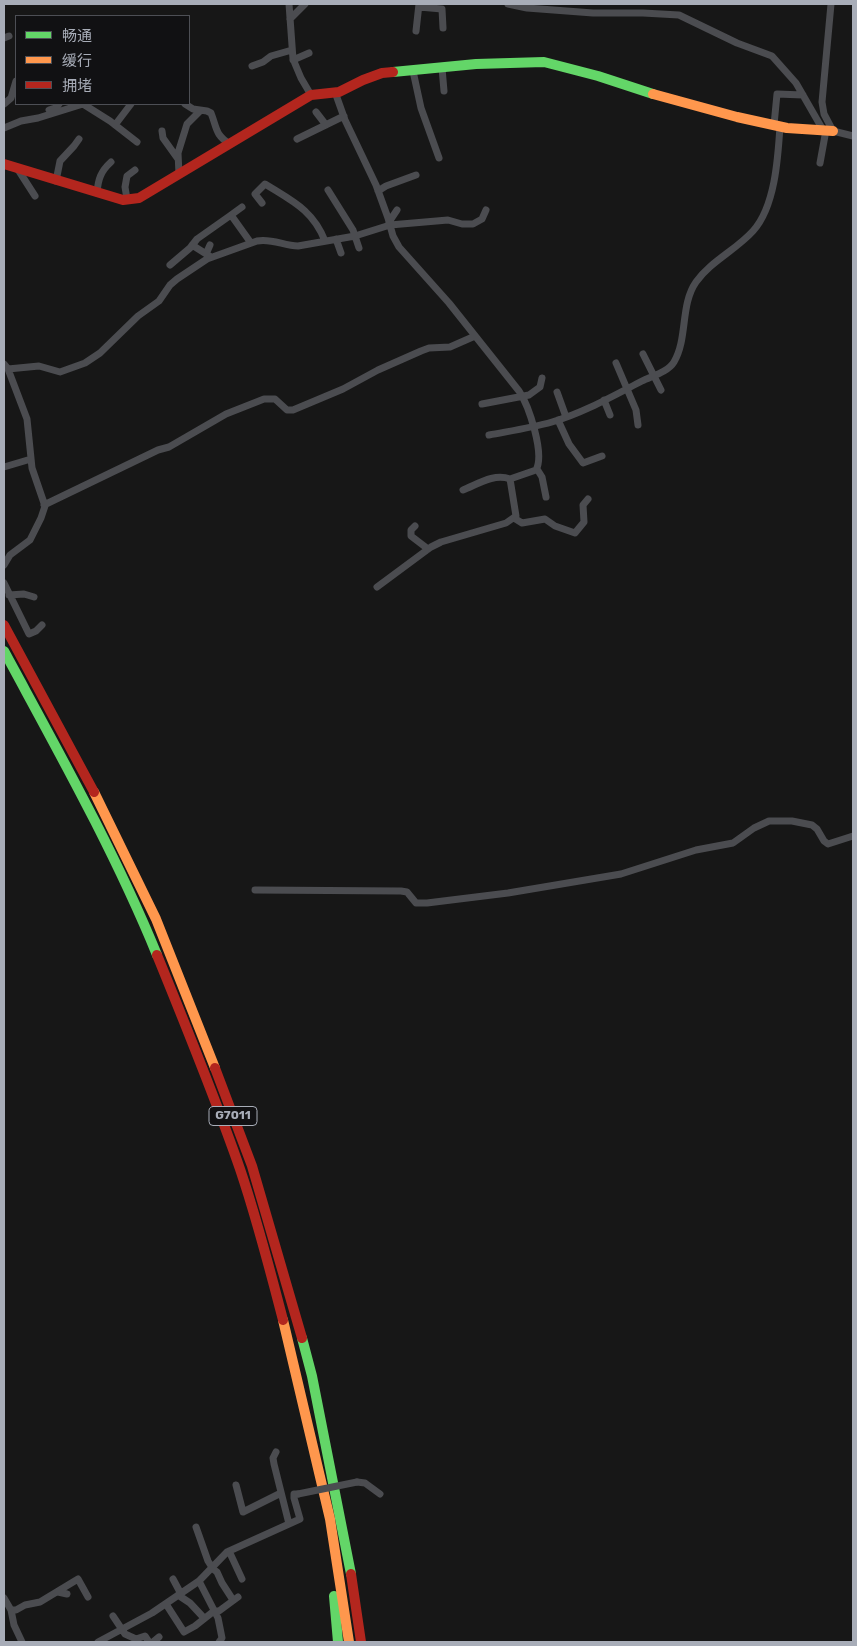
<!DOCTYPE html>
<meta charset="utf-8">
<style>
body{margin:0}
#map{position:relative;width:857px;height:1646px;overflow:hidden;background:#171717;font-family:Rubik,"Noto Sans SC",sans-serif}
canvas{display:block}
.frame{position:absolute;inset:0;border:5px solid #a8adb8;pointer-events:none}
.legend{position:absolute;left:15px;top:15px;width:175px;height:90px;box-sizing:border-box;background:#111113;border:1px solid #4d4f55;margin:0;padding:6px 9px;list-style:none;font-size:15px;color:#a8adb8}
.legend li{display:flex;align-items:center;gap:10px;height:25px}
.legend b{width:25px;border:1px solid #4d4f55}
</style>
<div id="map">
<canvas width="857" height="1646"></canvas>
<div class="frame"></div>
<ul class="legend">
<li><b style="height:6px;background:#63d668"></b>畅通</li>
<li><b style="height:6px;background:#ff974d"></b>缓行</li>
<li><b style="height:6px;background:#b3261e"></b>拥堵</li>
</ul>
</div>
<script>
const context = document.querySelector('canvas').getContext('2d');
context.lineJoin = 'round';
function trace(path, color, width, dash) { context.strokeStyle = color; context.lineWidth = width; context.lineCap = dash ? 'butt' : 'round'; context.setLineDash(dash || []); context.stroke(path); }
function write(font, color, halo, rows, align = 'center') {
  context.font = font + ' Rubik,sans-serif'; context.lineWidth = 4; context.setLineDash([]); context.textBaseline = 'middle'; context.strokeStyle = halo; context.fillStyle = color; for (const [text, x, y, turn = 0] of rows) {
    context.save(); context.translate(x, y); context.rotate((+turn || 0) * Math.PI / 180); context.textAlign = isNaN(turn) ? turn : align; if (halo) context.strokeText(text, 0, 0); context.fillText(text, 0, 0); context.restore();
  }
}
trace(new Path2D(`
 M289,4L293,59L301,78L311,95
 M508,4L527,8L593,13H643L679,15L737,43L772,56L796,83L823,130
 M831,4L822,102L824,114L833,131L853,136
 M419,7L442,9L443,28
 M290,19L305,4
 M416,31L419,4
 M4,38L9,36
 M293,60L309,53
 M252,66L263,62L271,56L292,50
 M442,68L444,91
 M413,71L421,108L439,158
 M335,92L345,120L376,185L388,218L393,236L399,247L449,303L519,391C529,406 545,454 536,470L510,479L516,516L506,523L441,542L431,547L377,587
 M4,104L11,98L16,81
 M185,104L193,109L207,111L211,113C217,128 215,135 230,144
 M49,110L55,108L59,104
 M316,112L326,125
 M115,125L131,104
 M774,125L777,94L803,95
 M4,128L21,121L38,118L83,104L110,121L137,142
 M162,131L163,138L178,159
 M297,139L344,116
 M820,163L826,130
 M17,168L35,196
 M179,174L178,153L187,124L200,111
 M56,181L60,161L74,146L79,139
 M328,190L353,230L359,248
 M378,191L386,186L416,175
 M97,193C98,179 101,171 111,162
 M127,199L125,187L127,176L135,170
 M262,203L255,194L265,184C292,201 313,210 325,241
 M231,215L242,207
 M389,222L397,210
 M336,239L341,253
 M192,245L211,257
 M206,254L210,245
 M170,265L190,248L197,239L231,215L251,243
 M643,354L661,390
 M616,363L636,410L638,425
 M4,364L8,369L27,419L32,468L45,506L41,518L30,540L10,555L4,565
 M8,369L39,366L60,372L85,363L100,353L138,316L159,301L170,285L177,279L207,259L257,241C272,238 284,246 298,246L355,236L390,225L448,220L462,224H473L482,219L486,210
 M557,392L566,417
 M604,400L610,415
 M482,404L529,395L540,387L542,378
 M558,420L569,444L583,463L602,456
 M489,435C510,431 531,428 552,422C583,413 613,396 642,381C652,376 668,372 674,362C688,338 680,305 696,282C711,261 736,250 753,231C775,207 778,158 780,126
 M4,467L31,459
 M537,469L542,477L546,497
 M463,490C478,484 494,473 510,479
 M44,505L158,450L169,447L226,414L264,399H275L287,410H293L343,389L378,370L421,351L429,348L450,347L475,336
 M514,518L522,523L545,519L555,526L575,533L584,522L583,505L588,499
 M415,526L411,530V536L428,549
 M4,583L29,634L36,631L42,625
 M9,595L24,594L34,597
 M255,890L401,891L407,892L416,903H427L508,893L621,874L696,850L733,843L754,828L769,821H792L812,825L817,829L824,841L828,844L853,836
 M276,1452L273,1458L274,1464L289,1524
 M357,1482L365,1483L380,1494
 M236,1485L243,1512L281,1493
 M196,1527L208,1561L213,1569L217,1572L222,1583L233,1600
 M229,1551L242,1579
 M173,1579L181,1594
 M199,1581L218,1618L222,1638L219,1642
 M58,1592L67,1594
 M178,1595L190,1603L204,1618
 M4,1598L11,1610L14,1625L22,1642
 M166,1604L184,1632L195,1626L214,1611H219L238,1597
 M11,1610H16L25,1605L40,1602L78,1579L88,1597
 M113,1616L125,1634L136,1639L145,1636L149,1642
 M98,1642L152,1613L199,1581L227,1552L300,1519L294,1498V1494H298
 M153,1642L159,1637`), '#4b4c50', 7);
trace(new Path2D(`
 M393,72L476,64L544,62L598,76L653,94
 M4,651C58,751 114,850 157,955
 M302,1338L312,1376L351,1574
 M334,1596L338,1642`), '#63d668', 10);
trace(new Path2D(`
 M653,94L737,117L787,128L833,131
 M94,792L156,919L215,1068
 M283,1320L330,1519L349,1642`), '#ff974d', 10);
trace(new Path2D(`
 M4,164L123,200L139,198L311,95L339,92L363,80L382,73L393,72
 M4,625L94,792
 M157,955C186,1026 215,1097 240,1169C257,1219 270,1270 283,1320
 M215,1068L252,1166L302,1338
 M351,1574L361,1642`), '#b3261e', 10);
trace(new Path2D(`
 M298,1494L357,1482`), '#4b4c50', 7);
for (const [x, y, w] of [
 [233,1116,48]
]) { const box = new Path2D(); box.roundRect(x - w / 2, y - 9.5, w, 19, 4); context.fillStyle = '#111113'; context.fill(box); trace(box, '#a8adb8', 1); }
write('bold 12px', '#a8adb8', null, [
 ["G7011",233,1116]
]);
</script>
